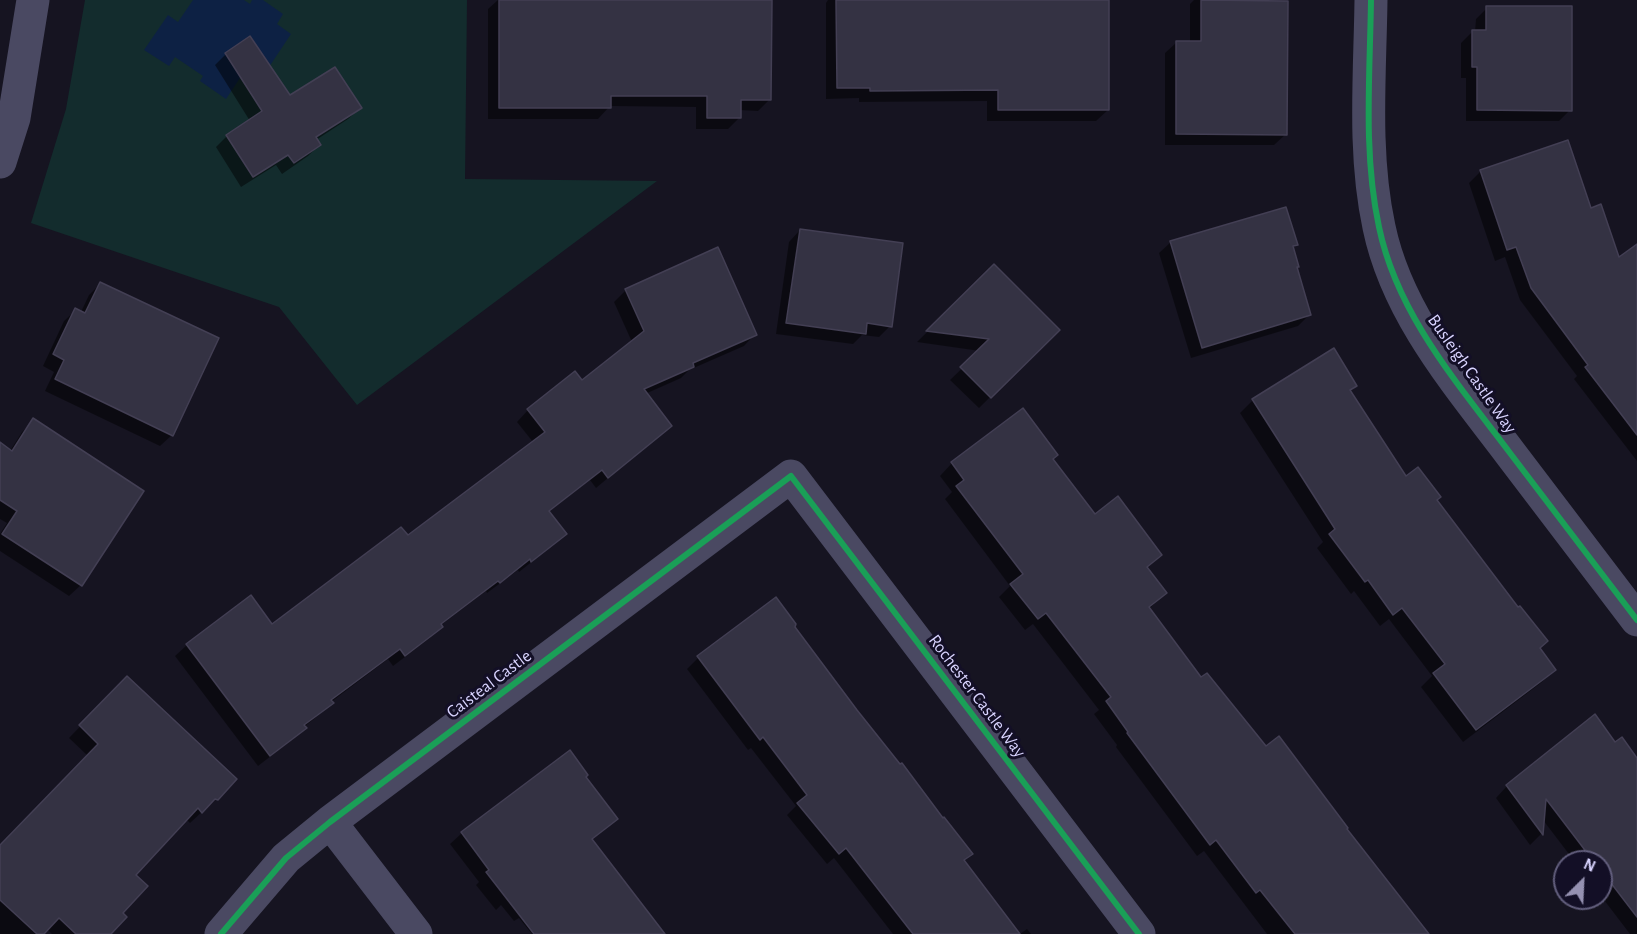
<!DOCTYPE html>
<style>
body{margin:0}
#map{position:relative;width:1637px;height:934px;overflow:hidden;background:#161421;font-family:"Alegreya Sans",sans-serif}
canvas{display:block}
.north{position:absolute;left:1553px;top:850px;width:60px;height:60px;box-sizing:border-box;background:#130f26;border:2px solid #625e7d;border-radius:50%;rotate:24deg;font-size:16px;font-weight:700;line-height:24px;text-align:center;color:#d9d4ff}
.north::after{content:'';display:block;margin:auto;width:21px;height:27px;background:#9591b1;clip-path:polygon(50% 0,100% 100%,50% 72%,0 100%)}
</style>
<div id="map">
<canvas width="1637" height="934"></canvas>
<div class="north">N</div>
</div>
<script>
const context = document.querySelector('canvas').getContext('2d');
context.lineJoin = 'round';
function fill(path, color) { context.fillStyle = color; context.fill(path, 'evenodd'); }
function trace(path, color, width, dash) { context.strokeStyle = color; context.lineWidth = width; context.lineCap = dash ? 'butt' : 'round'; context.setLineDash(dash || []); context.stroke(path); }
function write(font, color, halo, rows, align = 'center') {
  context.font = font + ' "Alegreya Sans",sans-serif'; context.lineWidth = 6; context.setLineDash([]); context.textBaseline = 'middle'; context.strokeStyle = halo; context.fillStyle = color; for (const [text, x, y, turn = 0] of rows) {
    context.save(); context.translate(x, y); context.rotate((+turn || 0) * Math.PI / 180); context.textAlign = isNaN(turn) ? turn : align; if (halo) context.strokeText(text, 0, 0); context.fillText(text, 0, 0); context.restore();
  }
}
fill(new Path2D(`
 M85,0H467L465,179L657,181L357,405L279,307L31,223L66,109Z`), '#132c2d');
fill(new Path2D(`
 M193,0H244L250,4L252,0H263L283,14L277,24L291,34L267,70L252,60L226,99L200,81L203,76L175,57L169,66L144,50L168,15L178,22Z`), '#0d2144');
fill(new Path2D(`
 M498,0H770V99L758,111L739,110V118L728,129H696V107L610,106L598,119H488V9Z
 M828,0H1108V110L1096,121H987V101L859,102V98L826,99V3Z
 M1194,0H1262L1286,134L1274,145H1165V53L1177,42H1190V4Z
 M1487,8L1570,110L1559,121H1466V78H1461V43L1472,32H1475L1476,19Z
 M226,54L290,97L360,108L348,119L316,140L319,145L308,156L282,174L276,165L241,187L216,147L227,136L250,121L215,65Z
 M1567,142L1590,210L1618,260L1637,246V461L1574,379L1577,376L1520,300L1505,257L1495,261L1469,183L1480,172Z
 M800,230L890,326L879,337L862,335L853,344L776,334L789,242Z
 M1171,242L1296,244L1292,249L1295,268L1309,315L1298,326L1191,358L1159,253Z
 M994,266L1058,330L979,408L950,380L980,351L917,342Z
 M101,283L172,435L160,446L45,391L54,372L43,366L64,321L76,310L81,312L89,295Z
 M626,290L755,334L744,346L689,370L681,378L645,394L670,426L596,488L590,480L548,512L565,534L553,545L519,572L518,570L487,593L486,591L441,625L430,638L393,666L388,659L331,702L320,714L304,727L305,728L293,739L258,766L175,656L187,645L250,597L272,626L407,538L533,442L517,422L528,410L582,382L632,342L614,302Z
 M1355,386L1349,392L1406,478L1436,500L1554,669L1542,682L1463,742L1421,687L1432,676L1389,619L1380,626L1354,591L1351,594L1317,548L1323,542L1240,413L1253,400Z
 M34,420L142,492L81,585L69,596L0,551V534L7,523L0,519V449L10,451L22,432Z
 M1052,460L1094,516L1161,555L1146,568L1165,593L1149,609L1201,679L1345,829L1426,934H1267L1204,851L1197,856L1116,747L1117,745L1094,714L1099,710L1033,624L1025,630L999,597L1010,586L945,499L952,492L940,476L952,463Z
 M775,599L793,628L856,711L971,854L963,861L1018,934H893L834,858L827,864L787,815L796,806L751,748L748,750L687,669L698,658Z
 M127,678L216,799L190,823L186,819L134,875L121,913L109,934H52L47,929L42,934H0V847L88,756L69,738Z
 M1615,744L1637,760V934H1630L1601,896V862H1575L1543,820L1541,834L1530,845L1496,798L1507,786Z
 M569,753L584,777L616,819L591,840L663,934H532L519,918L514,921L501,905L496,910L476,885L479,882L450,844L462,833Z
 M1027,929L1031,934H1020Z`), '#0007');
const building = new Path2D(`
 M499,0H772L771,100H741V118H707V96H611V108H499Z
 M836,0H1109V110H998V90L870,91V88H837Z
 M1201,0L1288,1L1287,135L1176,134V41H1201Z
 M1486,6H1572V111L1477,110V67H1472V30H1486Z
 M250,36L290,95L335,67L362,108L316,137L321,145L294,163L288,155L253,177L226,135L262,111L225,53Z
 M1568,140L1591,208L1601,204L1619,257L1637,244V435L1585,367L1588,365L1531,288L1516,247L1507,250L1480,170Z
 M1286,207L1298,245L1293,246L1299,267H1297L1311,315L1202,348L1170,241Z
 M800,229L903,243L892,327L867,323L866,334L786,323Z
 M718,247L757,335L693,363L694,367L644,389L672,426L608,478L602,470L549,511L567,534L531,562L530,559L500,583L498,581L441,624L443,627L405,656L400,649L331,700L334,703L304,725L307,728L270,756L186,644L251,595L272,624L401,527L408,535L545,432L527,409L575,371L582,380L644,331L625,289Z
 M994,264L1060,330L991,398L960,367L989,339L926,331Z
 M100,282L219,338L173,436L55,379L64,360L53,354L75,308L85,313Z
 M1334,348L1357,386L1350,390L1406,476L1418,467L1441,497L1437,500L1518,607L1520,606L1548,641L1540,648L1556,670L1476,730L1433,673L1445,664L1402,608L1393,615L1368,580L1365,582L1329,534L1335,529L1252,399Z
 M1023,408L1058,455L1053,459L1095,514L1118,496L1162,555L1147,567L1167,593L1149,607L1201,677L1207,673L1266,746L1279,736L1348,828L1347,829L1429,934H1295L1260,890L1256,893L1216,840L1210,845L1127,733L1128,732L1106,701L1111,697L1046,613L1038,619L1010,584L1023,574L956,486L964,480L951,462Z
 M33,418L144,491L82,586L2,534L17,511L0,500V442L12,451Z
 M776,597L796,624L795,627L857,710L900,764L902,763L943,818L944,817L973,854L964,860L1020,934H913L846,848L839,854L797,803L807,795L763,737L760,740L697,656Z
 M127,676L237,779L218,800L215,799L202,813L198,808L136,875L148,886L123,913L127,917L111,934H76L59,918L44,934H37L0,900V845L98,744L79,725Z
 M1595,714L1615,742L1622,737L1637,758V917L1601,870V862H1594L1546,799L1543,835L1506,785Z
 M570,750L588,775L586,777L618,819L592,839L665,934H534L486,872L489,870L461,832Z`);
fill(building, '#343243');
trace(building, '#433f54', 1.5);
trace(new Path2D(`
 M1371,0C1370,75 1363,153 1379,227C1397,314 1458,384 1510,453C1552,509 1595,564 1637,620
 M0,162L14,118L33,0
 M330,822L416,934
 M221,934L286,858L330,822L791,476L1139,934`), '#4a4962', 33);
trace(new Path2D(`
 M1371,0C1370,75 1363,153 1379,227C1397,314 1458,384 1510,453C1552,509 1595,564 1637,620
 M221,934L286,858L330,822L791,476L1139,934`), '#1a9f57', 6);
write('18px', '#d9d4ff', '#130f26', [
 ["Busleigh Castle Way",1472,374,55],
 ["Caisteal Castle",489,684,-37],
 ["Rochester Castle Way",977,696,53]
]);
</script>
